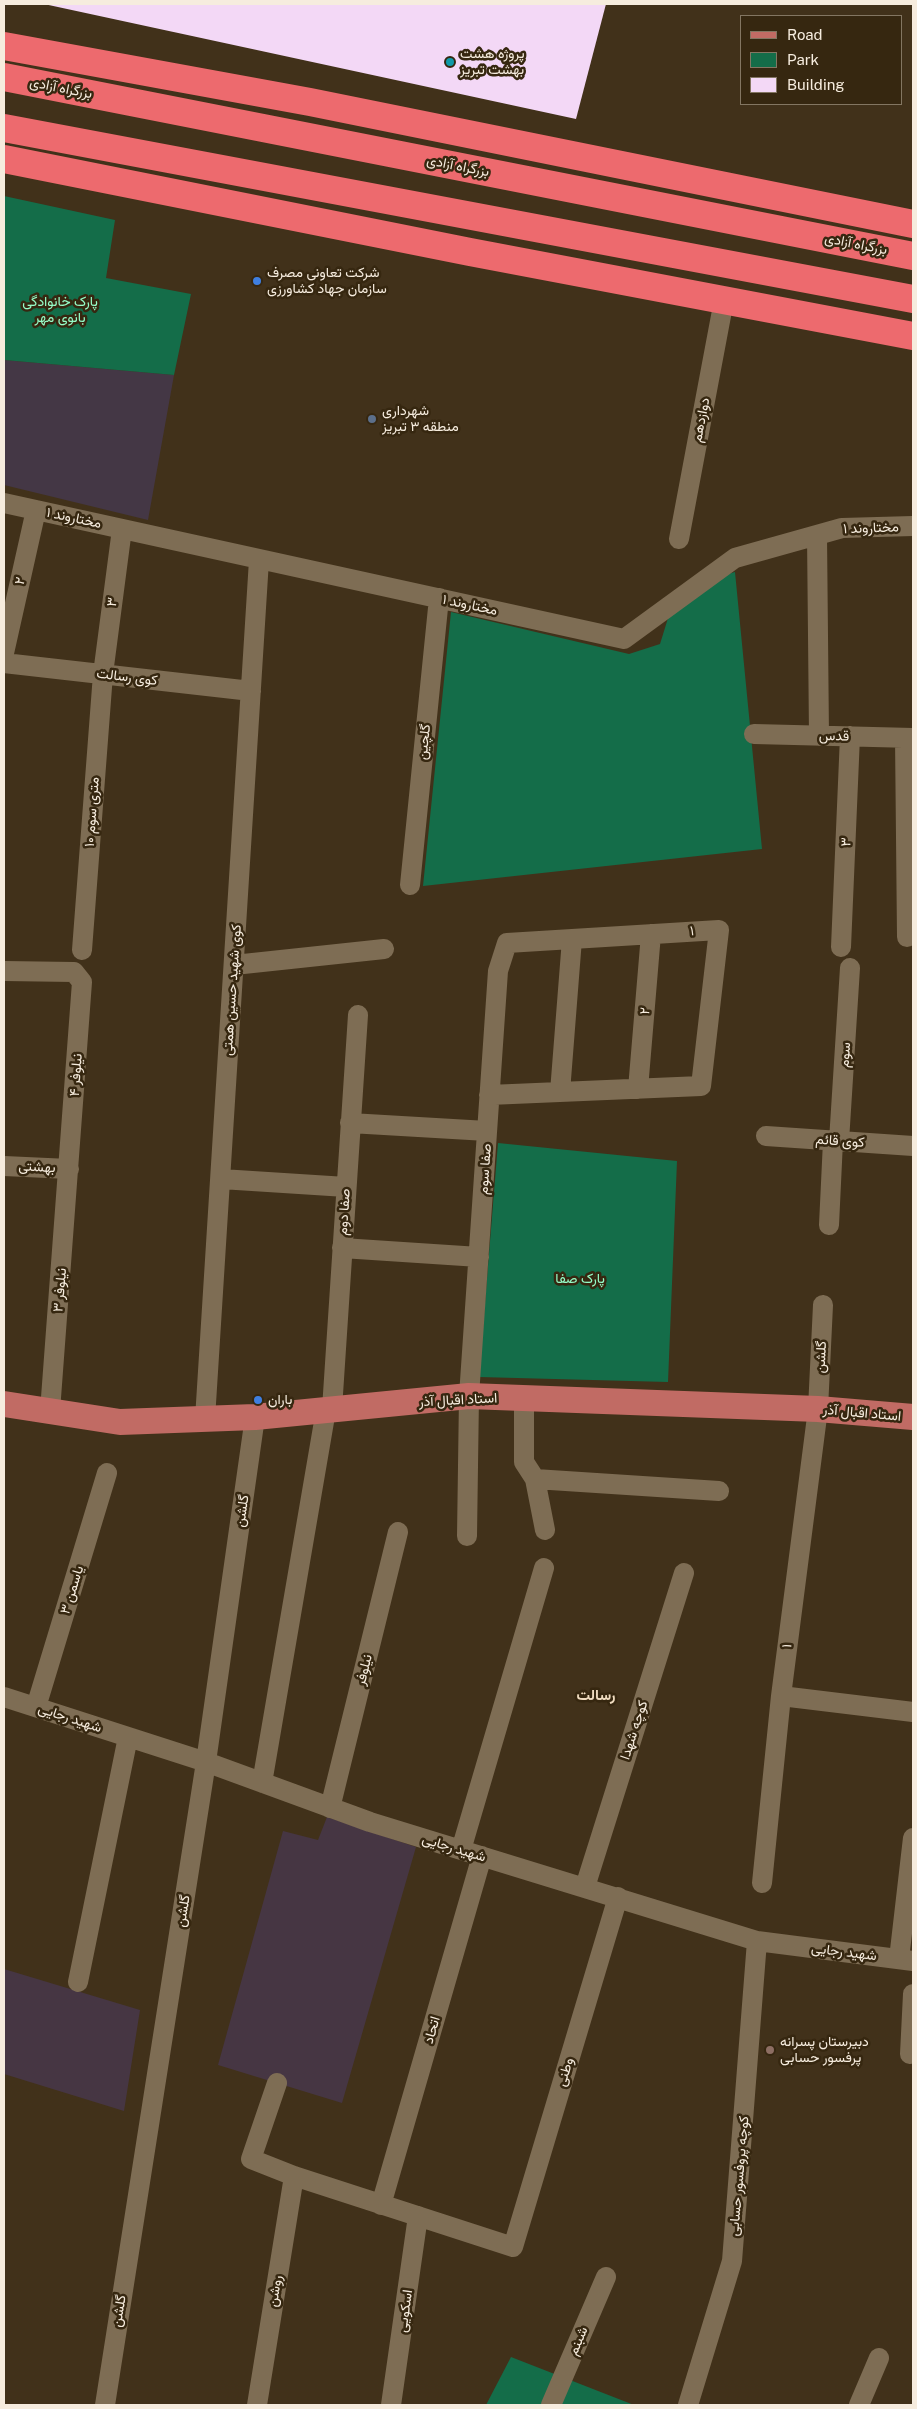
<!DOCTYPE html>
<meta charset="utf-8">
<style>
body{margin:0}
#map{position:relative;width:917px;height:2409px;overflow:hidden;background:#41311a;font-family:"Public Sans",sans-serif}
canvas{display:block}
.frame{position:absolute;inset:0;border:5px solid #f6ecde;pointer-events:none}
.legend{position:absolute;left:740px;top:15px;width:162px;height:90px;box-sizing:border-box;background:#362710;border:1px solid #837662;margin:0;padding:6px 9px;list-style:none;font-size:15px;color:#f6ecde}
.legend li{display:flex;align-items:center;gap:10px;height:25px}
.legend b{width:25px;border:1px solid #837662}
</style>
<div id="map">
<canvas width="917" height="2409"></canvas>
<div class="frame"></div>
<ul class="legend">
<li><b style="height:6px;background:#c16b64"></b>Road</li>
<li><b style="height:14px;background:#146d49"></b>Park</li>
<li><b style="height:14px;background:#f3d8f6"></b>Building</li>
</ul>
</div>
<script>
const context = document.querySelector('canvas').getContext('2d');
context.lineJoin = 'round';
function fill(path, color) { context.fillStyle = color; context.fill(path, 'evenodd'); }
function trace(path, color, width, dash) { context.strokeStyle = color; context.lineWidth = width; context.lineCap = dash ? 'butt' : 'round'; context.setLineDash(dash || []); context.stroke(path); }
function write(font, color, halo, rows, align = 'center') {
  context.font = font + ' "Public Sans",Vazirmatn,sans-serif'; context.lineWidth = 5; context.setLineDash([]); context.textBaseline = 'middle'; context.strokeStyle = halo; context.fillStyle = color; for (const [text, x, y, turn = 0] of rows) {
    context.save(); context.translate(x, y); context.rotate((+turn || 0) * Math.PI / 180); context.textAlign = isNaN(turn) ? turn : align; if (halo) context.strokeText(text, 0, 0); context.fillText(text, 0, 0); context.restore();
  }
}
fill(new Path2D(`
 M4,360L174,375L148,520L4,485Z`), '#443745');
fill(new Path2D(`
 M327,1817L416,1847L342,2103L218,2065L283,1831L318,1840Z
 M4,1969L140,2010L124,2111L4,2074Z`), '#463643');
fill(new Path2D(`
 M4,196L115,220L106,278L191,294L174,375L4,360Z
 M735,572L762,849L423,886L451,612L629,654L660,644L677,589Z
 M498,1143L677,1161L668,1382L479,1377Z
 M511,2357L634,2405H486Z`), '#146d49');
fill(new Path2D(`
 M44,4H606L576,119Z`), '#f3d8f6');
trace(new Path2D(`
 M4,503L624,639L735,558L842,528L913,526
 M817,535L819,736
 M679,539L724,300
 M4,653L36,510
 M4,663L251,691
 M754,734L913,738
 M905,738L907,937
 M410,885L439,598
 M841,947L850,736
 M82,950L103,674L122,529
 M234,965L384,949
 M4,971L74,972L82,982L50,1411
 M638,1089L651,934
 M560,1092L572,939
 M350,1123L487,1131
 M766,1136L913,1146
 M839,1141L850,968
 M4,1166L69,1169
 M221,1179L346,1187
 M829,1225L833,1141
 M342,1248L479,1257
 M524,1398V1462L535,1479L545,1530
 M332,1409L358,1015
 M205,1419L259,560
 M535,1479L719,1491
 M467,1536L469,1396L498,971L507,943L719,930L701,1086L489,1095
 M781,1696L913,1712
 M4,1697L206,1762L370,1822L757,1941L913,1961
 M36,1707L107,1473
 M262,1783L326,1410
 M330,1808L398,1532
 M461,1850L544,1568
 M762,1883L781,1696L818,1409L823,1305
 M585,1887L684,1573
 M899,1959L913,1838
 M78,1982L128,1737
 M910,2054L913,1994
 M277,2083L251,2159L294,2176L513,2247L618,1897
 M381,2205L482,1856
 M105,2405L206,1762L255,1417
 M257,2405L294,2176
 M391,2405L418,2216
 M551,2405L606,2277
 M688,2405L732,2261L757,1941
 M859,2405L879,2358`), '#7e6d54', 20);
trace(new Path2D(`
 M4,1404L120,1422L255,1417L469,1396L818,1409L913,1417`), '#c16b64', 26);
trace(new Path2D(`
 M4,46L310,102L913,224
 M4,77L913,256
 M4,128L913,299
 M4,159L470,252L913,336`), '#ed6a6e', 28);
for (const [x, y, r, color] of [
 [450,62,5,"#0f9aa8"],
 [257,281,5,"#3f7fe0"],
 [372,419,5,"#5c6f8a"],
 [258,1400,5,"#3f7fe0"],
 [770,2050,5,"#8d6e63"]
]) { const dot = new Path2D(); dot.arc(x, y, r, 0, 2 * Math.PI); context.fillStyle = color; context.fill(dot); trace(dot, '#362710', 2); }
write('14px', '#f6ecde', '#362710', [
 ["پروژه هشت",460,54],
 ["بهشت تبریز",460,70],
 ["شرکت تعاونی مصرف",267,273],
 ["سازمان جهاد کشاورزی",267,289],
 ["شهرداری",382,411],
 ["منطقه ۳ تبریز",382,427],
 ["باران",268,1400],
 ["دبیرستان پسرانه",780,2042],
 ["پرفسور حسابی",780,2058]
], 'left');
write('14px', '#f6ecde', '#362710', [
 ["بزرگراه آزادی",61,88,11],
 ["بزرگراه آزادی",458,166,11],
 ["بزرگراه آزادی",856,244,11],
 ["دوازدهم",701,420,-79],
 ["مختاروند ۱",74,518,12],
 ["مختاروند ۱",871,528,-2],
 ["۲",20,581,-77],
 ["۳",112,602,-82],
 ["مختاروند ۱",470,605,12],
 ["کوی رسالت",127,677,7],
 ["قدس",834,736,1],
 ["گلچین",424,742,-84],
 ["۱۰ متری سوم",92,812,-86],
 ["۳",846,842,-88],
 ["۱",692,931,-4],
 ["کوی شهید حسین همتی",232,990,-86],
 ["۲",645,1011,-85],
 ["سوم",845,1055,-86],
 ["نیلوفر ۴",76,1075,-86],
 ["کوی قائم",840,1141,4],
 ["بهشتی",37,1167,3],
 ["صفا سوم",485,1169,-86],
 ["صفا دوم",344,1212,-86],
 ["نیلوفر ۳",60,1290,-85],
 ["گلشن",821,1357,-87],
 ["استاد اقبال آذر",458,1400,-3],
 ["استاد اقبال آذر",862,1413,5],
 ["گلشن",242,1511,-82],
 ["یاسمن ۳",72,1590,-73],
 ["۱",787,1646,-83],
 ["نیلوفر",364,1670,-76],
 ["شهید رجایی",70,1718,18],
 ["کوچه شهدا",634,1730,-72],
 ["شهید رجایی",454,1848,17],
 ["گلشن",183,1911,-81],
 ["شهید رجایی",844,1952,7],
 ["اتحاد",432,2030,-74],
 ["وطنی",565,2072,-73],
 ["کوچه پروفسور حسابی",739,2176,-85],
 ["روشن",275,2291,-81],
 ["گلشن",119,2311,-81],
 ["اسکویی",405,2311,-82],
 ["شبنم",578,2341,-67]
]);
write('14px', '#95fdc8', '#362710', [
 ["پارک خانوادگی",60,302],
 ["بانوی مهر",60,318],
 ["پارک صفا",580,1279]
]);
write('bold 15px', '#efdbbf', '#362710', [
 ["رسالت",596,1695]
]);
</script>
